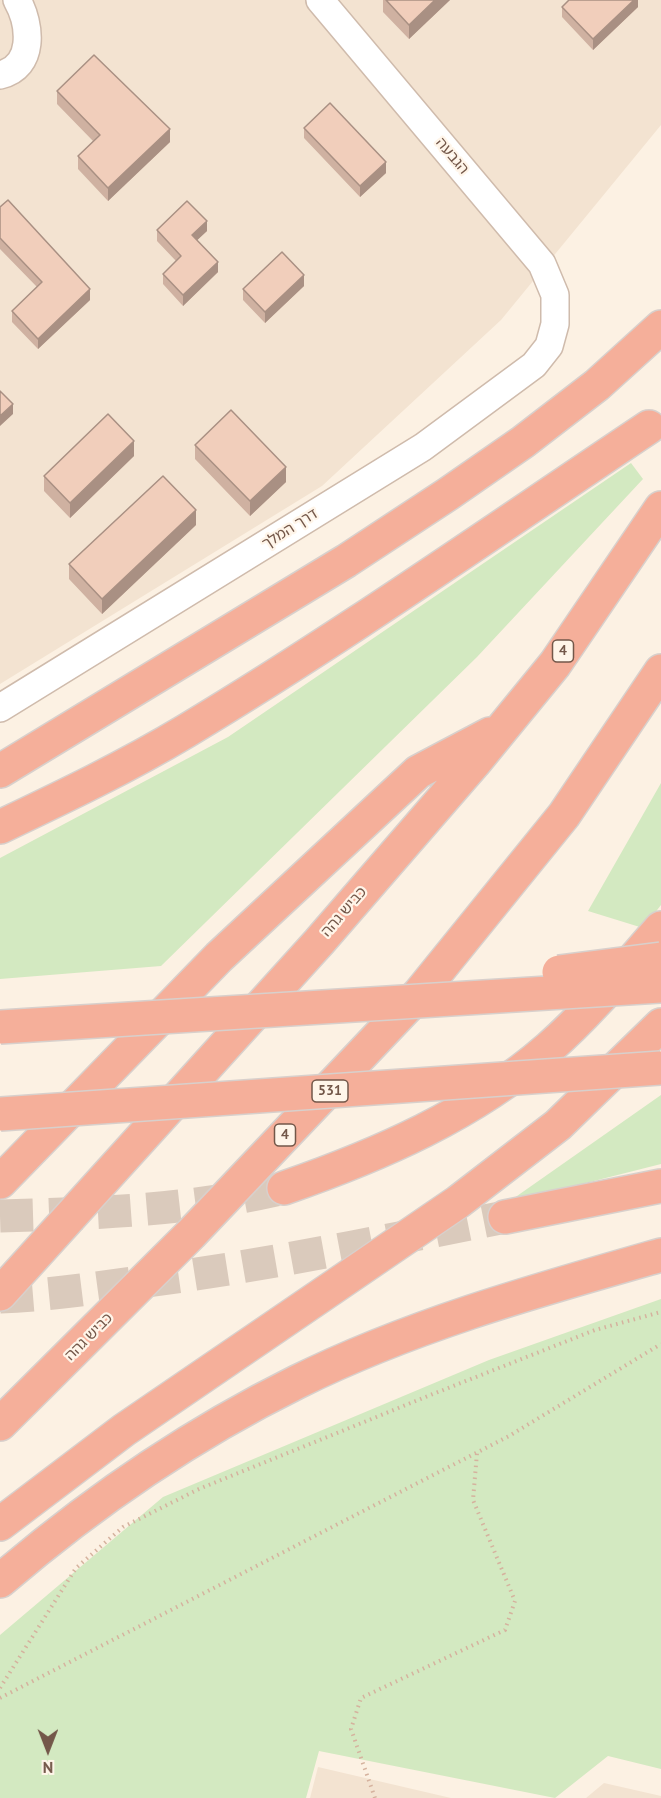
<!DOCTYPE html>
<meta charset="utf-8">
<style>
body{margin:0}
#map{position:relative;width:661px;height:1798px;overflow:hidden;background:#fcf1e3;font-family:"PT Sans",sans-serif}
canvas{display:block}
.north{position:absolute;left:18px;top:1720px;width:60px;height:60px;-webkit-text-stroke:4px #fff5e9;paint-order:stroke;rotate:180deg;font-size:16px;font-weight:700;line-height:24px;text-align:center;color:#735749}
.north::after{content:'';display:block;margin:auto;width:21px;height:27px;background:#735749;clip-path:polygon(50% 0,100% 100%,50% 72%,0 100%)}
</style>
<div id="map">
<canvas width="661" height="1798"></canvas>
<div class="north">N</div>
</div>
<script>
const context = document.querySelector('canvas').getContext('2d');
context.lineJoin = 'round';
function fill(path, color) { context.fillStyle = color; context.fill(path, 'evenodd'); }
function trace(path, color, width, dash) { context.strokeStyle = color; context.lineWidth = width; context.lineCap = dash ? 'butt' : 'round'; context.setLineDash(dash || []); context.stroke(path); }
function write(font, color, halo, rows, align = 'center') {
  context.font = font + ' "PT Sans","Noto Sans Hebrew",sans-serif'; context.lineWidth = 4.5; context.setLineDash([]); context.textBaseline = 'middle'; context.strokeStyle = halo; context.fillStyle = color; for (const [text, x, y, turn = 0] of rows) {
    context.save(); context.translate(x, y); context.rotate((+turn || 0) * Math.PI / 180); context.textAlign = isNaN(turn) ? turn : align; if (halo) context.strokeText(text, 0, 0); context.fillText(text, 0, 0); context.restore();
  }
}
fill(new Path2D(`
 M0,0H661V125L501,320L322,486L0,684Z
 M318,1767L451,1798H310Z
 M604,1783L661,1796V1798H586Z`), '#f3e3d1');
fill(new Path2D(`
 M631,463L643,479L477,657L161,966L0,979V858L228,737Z
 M661,783V905L643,928L588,911Z
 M661,1095V1164L507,1203Z
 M661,1299V1769L608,1756L555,1798L319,1751L306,1798H0V1635L163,1497L489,1360Z`), '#d3e9c1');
trace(new Path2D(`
 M0,1216C100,1213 186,1211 284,1188
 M0,1297C52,1295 103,1287 155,1280C272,1264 389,1240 505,1217`), '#dacabc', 33, [33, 16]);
const street = new Path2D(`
 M0,75C35,67 31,25 17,0
 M0,708L423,447L534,365L549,346L555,324V295L542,264L320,0`);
const highway = new Path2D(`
 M0,771L346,561L448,494L523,442L597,385L661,327
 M0,827C63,797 126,767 186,731C344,636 496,529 649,427
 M0,1182L219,957L418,772L490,734
 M284,1188C379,1155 472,1115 549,1048C590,1012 625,969 661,928
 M505,1217L661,1186
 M0,1294L319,942L474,763L555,664L661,508
 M0,1424L191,1234L419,994L564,815L661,671
 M0,1524L124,1430L458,1202L558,1125L661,1025
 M0,1581C92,1502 188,1436 297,1382C412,1325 538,1290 661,1255`);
trace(street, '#cfbbac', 30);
trace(highway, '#d8d0cc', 36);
trace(new Path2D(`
 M0,1688L76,1568L123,1527L199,1489L433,1394L595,1330L661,1312
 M0,1698L509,1436L661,1344
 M375,1798L351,1729L361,1698L505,1630L515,1601L473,1500L477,1453`), '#d5b29e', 4, [1.5, 4.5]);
trace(street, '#fff', 27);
trace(highway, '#f5af9a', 33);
const highwayBridge = new Path2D(`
 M559,972L661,959
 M0,1027L661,986
 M0,1114L661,1068`);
trace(highwayBridge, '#d8d0cc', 36, []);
trace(highwayBridge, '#f5af9a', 33);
fill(new Path2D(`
 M383,0H450L409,39L383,12Z
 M638,0V7L593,50L562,17V7Z
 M57,91L170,142L108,201L78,169V156L93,141L57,104Z
 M304,128L386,173L360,197L304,138Z
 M0,207L90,300L38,349L12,322V311L37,287L0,249Z
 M157,230L207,231L197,240L218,272L183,306L163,284V274L176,261L157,241Z
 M304,286L265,323L243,300V289Z
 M195,445L286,482L250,516L195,459Z
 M134,456L70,518L44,491V476Z
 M196,525L102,614L69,579V564Z`), '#cfb1a1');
fill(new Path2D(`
 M435,0H450L409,39V25Z
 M634,0H638V7L593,50V39Z
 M170,129V142L108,201V188Z
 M386,162V173L360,197V186Z
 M207,221V231L192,245V235Z
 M218,262V272L183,306V295Z
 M304,275V286L265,323V312Z
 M90,289V300L38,349V339Z
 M13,404V414L0,426V416Z
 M134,441V456L70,518V503Z
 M286,467V482L250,516V501Z
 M196,510V525L102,614V599Z`), '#a99083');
const building = new Path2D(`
 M386,0H435L409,25Z
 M569,0H634L593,39L562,7Z
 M94,55L170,129L108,188L78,156L100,135L57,91Z
 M330,103L386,162L360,186L304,128Z
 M8,200L90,289L38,339L12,311L42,282L0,238V207Z
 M187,201L207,221L192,235L218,262L183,295L163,274L181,256L157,230Z
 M282,252L304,275L265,312L243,289Z
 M0,391L13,404L0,416Z
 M231,410L286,467L250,501L195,445Z
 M108,414L134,441L70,503L44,476Z
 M163,476L196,510L102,599L69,564Z`);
fill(building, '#f1cebb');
trace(building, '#a99083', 1.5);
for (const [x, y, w] of [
 [563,651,21],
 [330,1091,36],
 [285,1135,21]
]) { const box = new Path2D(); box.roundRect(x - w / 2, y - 11, w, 22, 4.5); context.fillStyle = '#fff5e9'; context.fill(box); trace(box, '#735749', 1.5); }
write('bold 14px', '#735749', null, [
 ["4",563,651],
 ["531",330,1091],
 ["4",285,1135]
]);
write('15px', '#735749', '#fff5e9', [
 ["הגבעה",452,156,50],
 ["דרך המלך",290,529,-32],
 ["כביש גהה",344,912,-49],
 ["כביש גהה",89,1337,-45]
]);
</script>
